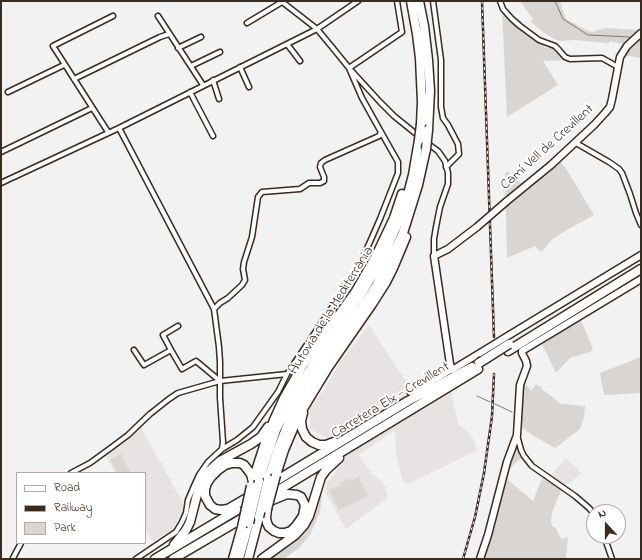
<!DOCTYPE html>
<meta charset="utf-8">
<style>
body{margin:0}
#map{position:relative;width:642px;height:560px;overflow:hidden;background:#f3f2f2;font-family:"Indie Flower",sans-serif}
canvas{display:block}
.frame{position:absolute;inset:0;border:2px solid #3b2a1e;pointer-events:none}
.legend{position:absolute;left:16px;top:472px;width:130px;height:72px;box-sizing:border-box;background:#fff;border:1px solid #b1aaa5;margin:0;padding:5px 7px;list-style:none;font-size:12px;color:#3b2a1e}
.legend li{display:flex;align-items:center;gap:8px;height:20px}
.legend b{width:20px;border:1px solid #b1aaa5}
.north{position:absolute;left:586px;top:504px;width:40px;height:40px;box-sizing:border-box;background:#fff;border:1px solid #b1aaa5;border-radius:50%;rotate:339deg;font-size:11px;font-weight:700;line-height:16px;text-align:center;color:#3b2a1e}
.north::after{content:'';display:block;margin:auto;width:14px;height:18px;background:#3b2a1e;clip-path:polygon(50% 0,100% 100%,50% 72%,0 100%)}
</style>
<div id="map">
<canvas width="642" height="560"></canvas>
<div class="frame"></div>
<ul class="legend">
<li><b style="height:5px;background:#fff"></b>Road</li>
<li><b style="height:5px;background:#3b2a1e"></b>Railway</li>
<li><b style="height:11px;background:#d8d5d2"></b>Park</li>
</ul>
<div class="north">N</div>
</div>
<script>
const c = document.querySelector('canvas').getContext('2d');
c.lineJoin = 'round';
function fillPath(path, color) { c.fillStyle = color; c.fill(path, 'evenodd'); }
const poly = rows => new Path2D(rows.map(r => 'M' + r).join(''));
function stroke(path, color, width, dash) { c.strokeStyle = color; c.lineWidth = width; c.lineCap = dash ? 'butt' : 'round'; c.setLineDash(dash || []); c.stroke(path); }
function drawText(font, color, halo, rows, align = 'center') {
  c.font = font + ' "Indie Flower",sans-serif'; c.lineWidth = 4; c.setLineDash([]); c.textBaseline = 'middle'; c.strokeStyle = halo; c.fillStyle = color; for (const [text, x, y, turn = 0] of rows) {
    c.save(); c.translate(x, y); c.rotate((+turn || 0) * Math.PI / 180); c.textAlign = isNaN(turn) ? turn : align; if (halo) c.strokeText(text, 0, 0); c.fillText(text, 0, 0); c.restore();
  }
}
fillPath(poly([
 [369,325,414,394,441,380,452,394,458,424,472,436,477,450,410,483,406,484,402,479,396,455,395,430,360,454,359,456,371,473,383,482,388,497,346,529,325,492,327,483,337,470,329,439,310,429,310,408,325,388,342,359],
 [140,426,183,503,181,515,172,530,152,542,145,529,145,473,115,473,106,456,122,444],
 [566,458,582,473,566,486,563,485,551,475]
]), '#e6e3e2');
fillPath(poly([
 [520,1,560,1,563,11,566,19,586,30,592,32,605,28,641,30,623,44,610,41,609,43,574,40,560,41,554,39,543,32,531,22,533,19],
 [502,10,523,31,546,48,554,48,559,50,565,60,543,61,558,85,507,117],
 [639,40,641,40,641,58,623,55],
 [559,160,565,167,594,215,565,231,553,239,541,252,535,246,507,258,505,174,507,171,517,181,525,184],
 [580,318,593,349,590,352,570,358,556,373,542,344],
 [641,357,641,393,604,395,600,373],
 [525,383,531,391,536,384,541,387,542,389,561,404,585,406,584,417,580,429,555,448,534,436,524,429,520,428,522,414,523,384],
 [517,443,521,458,508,470,509,466],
 [120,454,131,473,118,473,110,460],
 [359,477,368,496,339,510,329,490,341,485,340,483,350,478,351,481],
 [542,478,560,488,561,491,552,512,551,521,552,526,556,528,561,539,568,537,566,559,483,559,494,530,507,479,533,501],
 [320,493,322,494,320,512,310,535,298,549,285,558,283,559,267,559,313,517]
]), '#d8d5d2');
stroke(poly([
 [555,1,563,19,588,35,630,37],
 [477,396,490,402],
 [495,404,512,412]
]), '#827770', 1);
const street = poly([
 [281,1,317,29,332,47,349,68,380,102,394,116,420,137],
 [433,1,441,60,441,107,443,118,448,125,458,144,459,154,446,167],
 [500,1,503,9,512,19,520,26,539,40,555,46,559,50,565,57,570,59,602,58,618,67],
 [158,16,203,85],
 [247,23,282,2],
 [287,44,300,61],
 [178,48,201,37],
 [191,66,220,52],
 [240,67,249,87],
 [349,68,362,98,381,132,379,136,325,160,321,163,320,167,324,177,324,181,320,183,309,183,300,189,262,192,258,197,252,237,244,262,243,269,245,280,242,285,228,298,220,303,214,309,219,347,220,362,220,381,287,374,335,303,362,260,380,219,398,173,398,162,381,132],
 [349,68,402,32,397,1],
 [74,79,160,37,169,34],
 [213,80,219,99],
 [8,92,64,65],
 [190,92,213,136],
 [119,128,214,309],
 [108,132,53,46,113,16],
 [427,143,438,151,445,161,448,173,448,184,440,207,436,227,434,239,434,256],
 [576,143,609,162,619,169,622,173,630,194,636,213,641,225],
 [1,152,92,108],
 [1,183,119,128,317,29,358,1],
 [178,326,163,335,171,350,182,369,196,361,220,381],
 [134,350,144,365,171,350],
 [410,393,417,391,452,370],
 [517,435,521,450,524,456,532,466,575,496,589,508,594,514],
 [222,449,237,440,253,427,278,392,287,374],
 [71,473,90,463,112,447,128,435,150,414,169,399,178,393,220,381],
 [604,536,612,559],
 [14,559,13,558,21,543],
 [136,559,176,532,182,522,186,513,188,500,194,486,199,475,208,462,222,449,223,442,220,398,220,381]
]);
const secondary = poly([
 [507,201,551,165,594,125,605,113,610,107,612,99,620,57,627,46,641,33],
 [477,227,448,249,434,256,450,364,452,370,480,353],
 [511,334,641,255],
 [480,559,488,535,507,462,517,435,520,385,527,366,526,361,522,353,522,351,641,279]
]);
const highway = poly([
 [411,1,417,34,420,58,422,102,421,124],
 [419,1,424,26,428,60,430,91,428,130],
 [508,351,641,269],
 [303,413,301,421,302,429,306,437,312,442,319,445,326,445,334,442],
 [276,475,284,450,298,417,329,366,372,304,386,282,393,268,406,237],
 [268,479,278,449,291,416,308,385,327,356,363,306,376,286,385,269,403,233,418,185,426,149],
 [253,480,265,443,274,420,284,398,303,365,356,291,376,256,394,218,402,194],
 [259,481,263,468,276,430,289,403,314,363,358,299,378,267,388,245,396,228,408,194,413,175,419,140],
 [271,484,408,401,472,367],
 [252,495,228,509,221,510,215,509,210,505,205,496,205,489,207,483,211,477,218,470,225,465,232,463,240,463,244,465,251,474,253,482],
 [267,497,478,369],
 [267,509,266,518,267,523,269,527,274,531,279,533,285,533,291,531,296,526,303,516,305,505,301,497,297,495,287,494,270,501],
 [174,545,186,530,190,522,200,483,208,472,220,461,251,444,261,437,268,427],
 [155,559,237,510],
 [173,559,248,515],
 [233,559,242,527],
 [239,559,249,523],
 [248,559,259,517],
 [262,559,295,535,304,525,309,516,321,477,326,470,339,458]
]);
stroke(street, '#3b2a1e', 7);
stroke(secondary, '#3b2a1e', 9);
stroke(highway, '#3b2a1e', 11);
stroke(street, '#fff', 4);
stroke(secondary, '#fff', 6);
stroke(highway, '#fff', 8);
const rail = poly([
 [482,1,494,337],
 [463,559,475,517,484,473,492,416,494,374]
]);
stroke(rail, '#3b2a1e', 2.5);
stroke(rail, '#fff', 1, [3]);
const secondaryBridge = poly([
 [477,227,507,201],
 [480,353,511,334]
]);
const highwayBridge = poly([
 [419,140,421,124],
 [426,149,428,130],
 [479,363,509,344],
 [267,509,276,475],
 [259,517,268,479],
 [249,523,259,481],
 [242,527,251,486]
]);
stroke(secondaryBridge, '#3b2a1e', 9, []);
stroke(highwayBridge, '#3b2a1e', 11, []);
stroke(secondaryBridge, '#fff', 6);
stroke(highwayBridge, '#fff', 8);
drawText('14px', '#3b2a1e', '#fff', [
 ["Camí Vell de Crevillent",548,148,-42],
 ["Autovia de la Mediterrània",332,311,-58],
 ["Carretera Elx - Crevillent",391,401,-31]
]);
</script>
